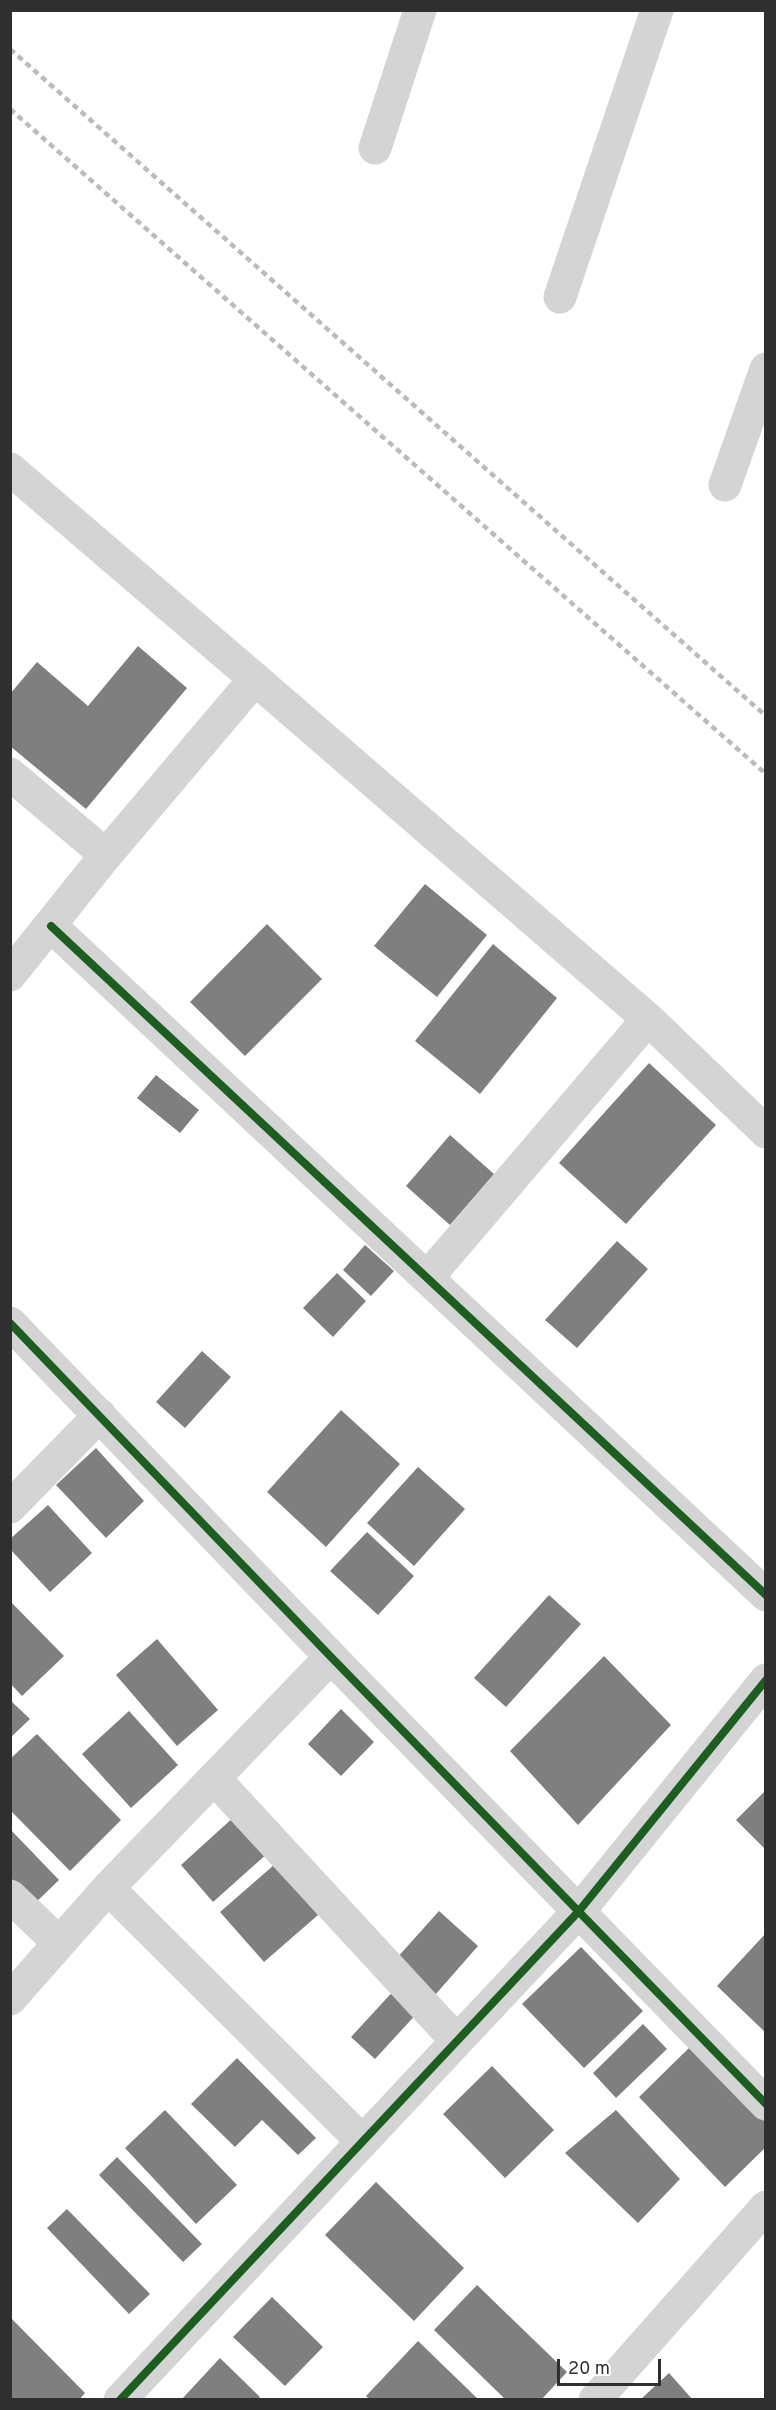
<!DOCTYPE html>
<style>
body{margin:0}
#map{position:relative;width:776px;height:2410px;overflow:hidden;background:#fff;font-family:Overpass,sans-serif}
canvas{display:block}
.frame{position:absolute;inset:0;border:12px solid #2f2f2f;pointer-events:none}
.scale{position:absolute;left:557px;top:2359px;width:104px;height:27px;box-sizing:border-box;border:3px solid #2f2f2f;border-top:0;padding-left:8px;font-size:18px;line-height:21px;white-space:nowrap;color:#2f2f2f;-webkit-text-stroke:4px #fff;paint-order:stroke}
</style>
<div id="map">
<canvas width="776" height="2410"></canvas>
<div class="frame"></div>
<div class="scale">20 m</div>
</div>
<script>
const c = document.querySelector('canvas').getContext('2d');
c.lineJoin = 'round';
function fillPath(path, color) { c.fillStyle = color; c.fill(path, 'evenodd'); }
const poly = rows => new Path2D(rows.map(r => 'M' + r).join(''));
function stroke(path, color, width, dash) { c.strokeStyle = color; c.lineWidth = width; c.lineCap = dash ? 'butt' : 'round'; c.setLineDash(dash || []); c.stroke(path); }
fillPath(poly([
 [138,646,187,688,86,809,10,746,10,694,37,662,88,706],
 [425,884,487,935,437,997,374,946],
 [267,924,322,979,245,1056,190,1002],
 [493,944,557,998,480,1094,415,1041],
 [649,1063,716,1125,626,1224,559,1163],
 [156,1075,199,1110,180,1133,137,1098],
 [450,1135,494,1174,450,1225,406,1186],
 [617,1241,648,1269,577,1348,545,1320],
 [365,1245,394,1271,371,1296,343,1270],
 [337,1273,366,1301,333,1337,303,1308],
 [202,1351,231,1377,185,1428,156,1402],
 [341,1410,400,1464,326,1547,267,1492],
 [96,1448,144,1501,106,1538,56,1485],
 [418,1467,465,1509,414,1566,367,1523],
 [48,1505,92,1553,50,1592,10,1549,10,1539],
 [367,1532,414,1576,378,1615,330,1571],
 [549,1595,581,1624,506,1707,474,1678],
 [10,1601,64,1656,22,1696,10,1683],
 [157,1639,218,1710,177,1746,116,1675],
 [604,1656,671,1725,578,1825,510,1751],
 [10,1700,30,1719,10,1738],
 [341,1709,374,1742,341,1776,308,1744],
 [129,1711,178,1765,131,1808,82,1754],
 [37,1734,121,1820,70,1871,10,1810,10,1759],
 [766,1790,766,1850,736,1820],
 [236,1815,269,1852,213,1902,181,1865],
 [10,1829,59,1880,30,1908,10,1888],
 [274,1865,318,1915,264,1962,220,1912],
 [439,1911,478,1946,435,1995,396,1959],
 [766,1933,766,2033,717,1986],
 [581,1947,643,2011,584,2068,522,2004],
 [397,1987,421,2009,375,2059,351,2037],
 [643,2024,667,2049,616,2098,593,2073],
 [691,2046,766,2123,766,2147,725,2187,639,2097],
 [237,2058,316,2138,298,2155,262,2120,235,2147,191,2104],
 [492,2066,554,2130,505,2178,443,2114],
 [165,2110,237,2185,196,2224,125,2148],
 [616,2110,680,2179,638,2223,565,2153],
 [117,2157,202,2244,183,2262,99,2175],
 [376,2182,464,2268,414,2321,325,2235],
 [67,2209,150,2294,129,2314,47,2228],
 [477,2285,567,2372,541,2400,506,2400,434,2330],
 [272,2297,323,2347,285,2386,233,2337],
 [10,2317,85,2393,79,2400,10,2400],
 [418,2341,479,2400,370,2400,366,2396],
 [220,2358,260,2397,257,2400,181,2400],
 [669,2373,693,2400,640,2400]
]), '#7f7f7f');
stroke(poly([
 [375,148,420,10],
 [560,297,657,10],
 [10,469,255,679,106,855,10,975],
 [725,485,766,369],
 [255,679,648,1019,766,1132],
 [10,774,106,855],
 [51,926,766,1595],
 [427,1278,648,1019],
 [10,1323,331,1657,766,2104],
 [10,1507,100,1415],
 [214,1778,456,2040],
 [108,1888,361,2140],
 [10,1896,59,1943],
 [10,1999,108,1888,331,1657],
 [120,2400,579,1911,766,1680],
 [595,2400,766,2207]
]), '#d4d4d4', 33);
stroke(poly([
 [10,49,766,716],
 [10,109,766,774]
]), '#bbb', 4.5, [6, 4.5]);
stroke(poly([
 [51,926,766,1595],
 [10,1323,331,1657,766,2104],
 [120,2400,579,1911,766,1680]
]), '#1b5e20', 8);
</script>
